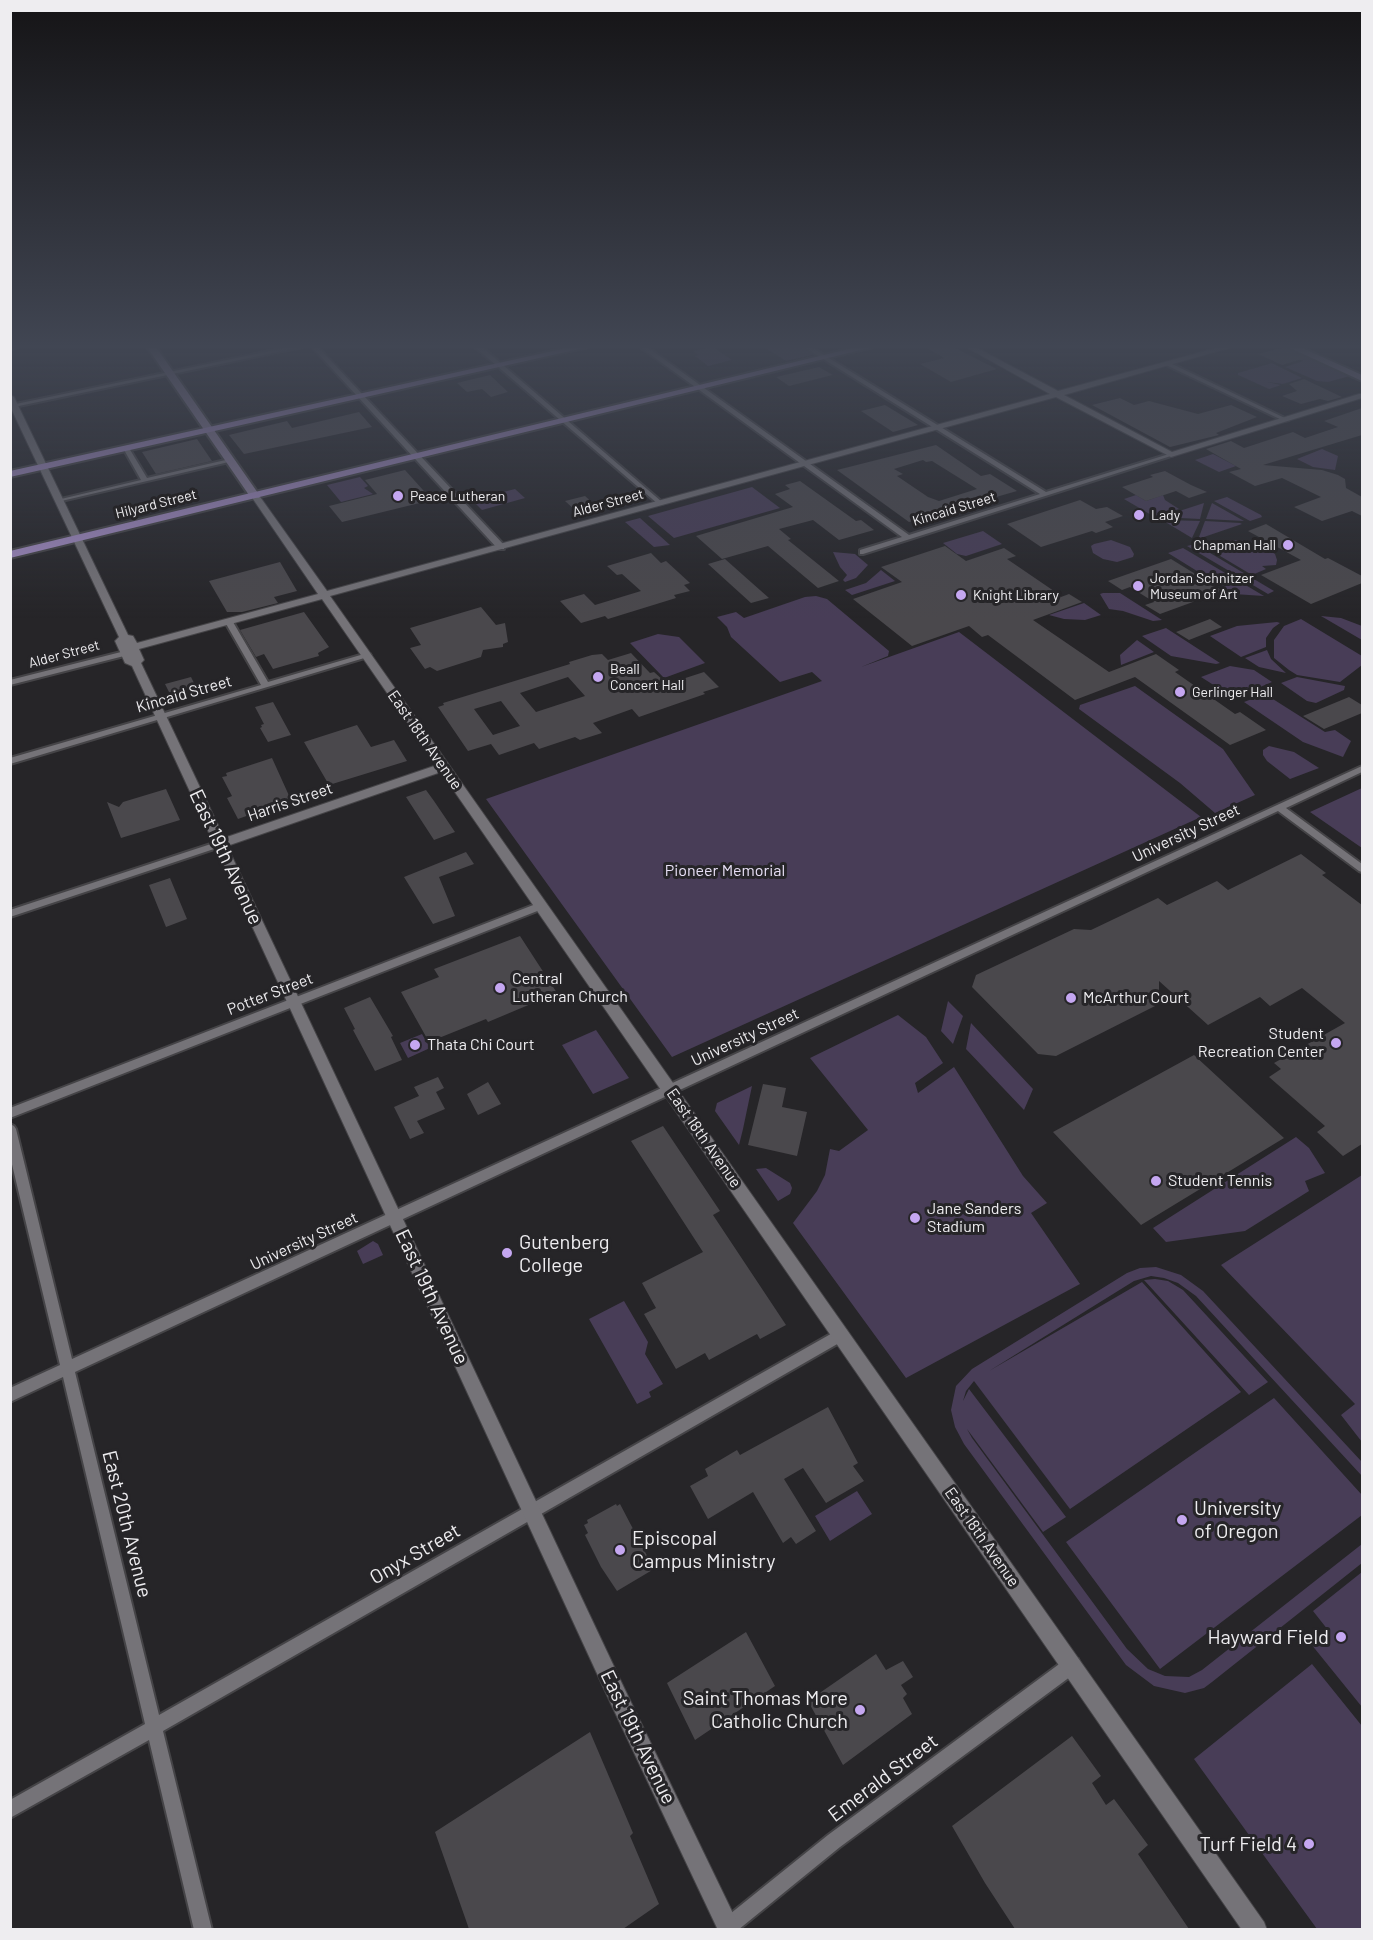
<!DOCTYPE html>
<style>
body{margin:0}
#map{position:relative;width:1373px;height:1940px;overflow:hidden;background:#262528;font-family:Barlow,sans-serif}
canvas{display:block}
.frame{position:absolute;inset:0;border:12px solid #eeedf0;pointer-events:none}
</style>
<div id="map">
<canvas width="1373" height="1940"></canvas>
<div class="frame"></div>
</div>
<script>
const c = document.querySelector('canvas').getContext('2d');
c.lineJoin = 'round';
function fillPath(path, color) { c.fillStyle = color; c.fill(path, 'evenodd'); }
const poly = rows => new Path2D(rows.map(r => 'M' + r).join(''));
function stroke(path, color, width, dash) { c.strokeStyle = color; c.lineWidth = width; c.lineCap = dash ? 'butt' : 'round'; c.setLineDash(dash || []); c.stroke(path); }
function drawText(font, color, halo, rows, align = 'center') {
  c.font = font + ' Barlow,sans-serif'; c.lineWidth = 6; c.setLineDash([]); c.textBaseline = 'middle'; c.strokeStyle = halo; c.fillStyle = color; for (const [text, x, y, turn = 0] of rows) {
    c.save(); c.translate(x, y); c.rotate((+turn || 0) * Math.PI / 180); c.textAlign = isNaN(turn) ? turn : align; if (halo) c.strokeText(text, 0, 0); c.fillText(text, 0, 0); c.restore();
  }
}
fillPath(poly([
 [713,347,732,360,708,366,695,356,698,355,693,351],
 [764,347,801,347,813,355,786,361],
 [1300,354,1350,376,1328,382,1317,381,1285,367,1303,361,1293,356],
 [1272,363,1302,378,1283,384,1267,382,1281,385,1269,389,1238,375,1238,373],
 [1322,449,1338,456,1335,470,1313,467,1297,459],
 [1213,454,1236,466,1219,472,1195,460],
 [360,477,368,486,364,488,373,494,341,502,327,485],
 [752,487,780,508,674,538,648,516],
 [515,489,525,498,482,510,472,500],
 [1136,495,1146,501,1163,495,1165,500,1179,509,1153,516,1124,499],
 [1227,497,1261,515,1262,517,1250,521,1214,501],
 [1204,503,1200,519,1161,517],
 [1212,503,1244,521,1206,519],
 [640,518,670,545,654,547,625,522],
 [1162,520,1164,520,1200,521,1192,538],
 [1205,521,1240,523,1242,524,1201,538,1199,537],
 [983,531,1002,544,966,556,957,554,943,543],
 [1111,540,1130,547,1134,554,1133,557,1117,562,1103,559,1093,553,1091,546,1094,544],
 [1229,540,1247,540,1261,545,1275,554,1277,560,1276,565,1262,566,1266,569,1252,575,1200,544,1223,544,1224,541],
 [1195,544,1274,591,1268,594,1187,546],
 [1183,548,1264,596,1234,594,1168,553],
 [833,552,855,554,868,565,856,578,845,582,843,580,847,575,840,567],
 [881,570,895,581,852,595,845,590,866,583],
 [1103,593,1120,593,1162,620,1153,621,1123,611,1109,609,1100,594],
 [816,596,827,599,889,651,888,656,861,667,959,632,1201,817,672,1057,486,799,822,681,812,672,780,682,731,637,727,627,717,617,736,612,744,618,805,597],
 [1084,603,1101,615,1085,620,1064,619,1049,615],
 [1321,616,1341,618,1362,626,1362,640],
 [1301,619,1362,656,1362,665,1340,682,1297,675,1289,670,1274,658,1274,640,1284,626],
 [1277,622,1280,623,1273,628,1266,638,1266,647,1241,657,1210,636,1237,626],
 [1166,628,1220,663,1216,664,1171,656,1142,636],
 [658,634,679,637,705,663,664,678,630,643],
 [1137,640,1154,652,1121,665,1120,655],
 [1267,650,1271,659,1286,673,1259,667,1245,658],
 [1230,666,1254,670,1272,682,1234,698,1201,677],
 [1297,677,1345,686,1344,690,1316,703,1307,701,1281,683],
 [1135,686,1223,749,1255,795,1215,813,1180,783,1079,709,1080,705],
 [1265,694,1325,732,1335,730,1351,741,1343,757,1303,742,1244,702],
 [1269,746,1294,752,1319,768,1290,779,1267,761,1263,755,1263,750],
 [1362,788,1362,848,1310,812],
 [948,1001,963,1016,953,1044,941,1031],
 [898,1015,926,1037,943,1063,915,1083,918,1093,954,1067,1023,1176,1047,1203,1031,1213,1080,1284,906,1378,793,1223,817,1191,825,1175,830,1149,839,1151,868,1130,810,1058],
 [971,1023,1033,1089,1024,1110,966,1049],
 [596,1030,629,1078,593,1094,562,1045],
 [422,1034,430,1048,408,1058,400,1043],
 [752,1086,743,1129,739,1145,715,1111,717,1103],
 [1296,1137,1309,1148,1325,1173,1305,1181,1309,1191,1245,1231,1166,1242,1153,1228],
 [766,1168,790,1183,792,1188,790,1194,778,1201,756,1169],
 [1362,1175,1362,1442,1341,1415,1355,1404,1221,1265],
 [373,1241,378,1244,383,1255,363,1264,357,1251],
 [1156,1267,1181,1275,1203,1291,1362,1462,1362,1476,1196,1296,1178,1283,1164,1278,1151,1276,1134,1281,989,1371,1142,1282,1241,1392,1070,1509,974,1381,966,1391,963,1401,969,1389,1066,1517,1043,1532,967,1429,972,1438,1127,1649,1148,1669,1165,1676,1189,1677,1202,1670,1362,1544,1362,1563,1212,1682,1204,1688,1185,1693,1154,1686,1126,1665,964,1444,955,1427,951,1410,956,1386,972,1369,1127,1273,1140,1268],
 [1155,1279,1168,1281,1183,1290,1268,1382,1249,1395,1144,1280],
 [624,1301,648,1342,645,1354,663,1384,649,1392,651,1397,637,1404,589,1319],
 [1274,1398,1362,1495,1362,1515,1160,1669,1066,1542],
 [857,1491,872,1514,830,1541,815,1516],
 [1362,1572,1362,1707,1311,1644,1328,1630,1313,1611],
 [1312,1664,1362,1726,1362,1929,1317,1929,1194,1759]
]), '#483d57');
fillPath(poly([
 [925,347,953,347,997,369,951,382,920,364,944,358],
 [1286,347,1306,358,1282,365,1258,354],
 [819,367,833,375,789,386,776,377],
 [490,375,508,392,491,397,482,389,467,392,457,383],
 [1304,379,1342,397,1328,401,1320,399,1301,404,1282,396,1297,391,1289,384],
 [1120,398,1134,405,1149,401,1198,414,1231,405,1257,417,1216,433,1219,435,1170,447,1092,405],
 [885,405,918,425,893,432,861,411],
 [1362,408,1362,435,1263,465,1322,470,1338,475,1345,479,1346,488,1362,497,1362,516,1352,511,1322,521,1294,507,1321,497,1282,478,1255,486,1229,472,1241,469,1206,449,1231,441,1244,448,1293,432,1305,438,1338,427,1324,421],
 [359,412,372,427,244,454,229,435,287,421,292,428],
 [197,439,212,461,156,474,142,452],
 [936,445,981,476,990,474,1017,491,909,522,837,470],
 [923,460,926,462,932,461,977,489,939,501,928,497,897,476,903,474,894,469],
 [405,470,432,500,342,522,329,506,377,494,365,480],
 [1165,471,1191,485,1207,492,1189,498,1176,491,1146,501,1122,487,1153,477,1150,475],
 [800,481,856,521,861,520,874,530,839,540,813,520,779,529,791,539,788,540,839,581,818,588,768,546,722,559,696,536,793,507,775,494,790,489,785,485],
 [585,496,603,512,576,511,565,501],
 [1080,500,1096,509,1107,507,1123,516,1105,522,1113,527,1096,533,1092,531,1041,547,1007,524],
 [1266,524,1325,559,1328,558,1362,576,1362,583,1311,604,1261,575,1301,560,1248,531],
 [945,546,966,561,1004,548,1016,556,1007,559,1051,589,1061,597,1069,594,1082,602,1033,620,1109,672,1156,654,1179,670,1175,672,1235,714,1240,712,1266,730,1230,745,1135,677,1075,700,988,635,982,637,969,626,912,646,853,599,902,582,881,567],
 [651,553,661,563,666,561,690,583,684,585,690,591,674,595,676,598,608,619,605,616,581,623,560,601,584,594,595,605,641,591,622,574,617,575,607,566],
 [725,559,752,583,769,598,751,603,708,564],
 [1171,559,1223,591,1160,614,1145,605,1154,602,1130,587,1122,590,1108,581],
 [280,562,297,591,274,597,278,603,242,612,227,612,209,581],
 [481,607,496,625,505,623,508,642,503,644,503,647,483,650,481,657,437,671,430,667,425,669,410,648,421,645,410,628],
 [304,612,329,647,318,653,319,656,294,663,273,669,264,654,256,657,240,630],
 [1210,619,1222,627,1189,640,1176,632],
 [631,653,650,673,654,672,664,681,670,679,673,682,704,672,719,687,703,692,705,694,639,717,632,709,593,723,602,733,580,740,575,737,539,749,534,743,499,755,491,744,468,751,438,707,444,705,443,703,570,664,569,662,592,655,602,654,608,660],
 [568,677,585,696,536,712,520,693],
 [501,701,520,726,493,735,474,709],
 [191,677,199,693,173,700,165,684],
 [1349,697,1362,705,1362,713,1324,729,1303,716],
 [273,702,291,735,268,742,260,728,262,727,261,725,264,724,255,707],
 [357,725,371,747,394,740,407,761,329,785,304,742],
 [272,758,291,800,238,819,227,798,232,796,222,777,227,776,226,773],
 [166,789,180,820,121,838,107,802,119,807,123,802],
 [426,790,434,801,455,832,434,840,406,797],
 [466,852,474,864,439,877,455,916,433,924,404,877],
 [1301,854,1326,873,1322,875,1362,905,1362,1144,1343,1156,1317,1132,1325,1126,1269,1077,1281,1069,1274,1063,1345,1023,1302,988,1270,1006,1260,997,1208,1025,1159,981,1159,1004,1056,1056,1038,1054,972,987,976,975,1074,929,1091,930,1158,898,1167,905,1217,881,1228,890],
 [170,878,187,919,166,927,149,885],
 [520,936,557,993,488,1022,486,1019,429,1042,401,992,439,977,434,969],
 [370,997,393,1036,391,1037,402,1060,375,1071,353,1030,355,1029,344,1008],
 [1194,1055,1284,1138,1141,1225,1053,1132],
 [438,1077,444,1088,436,1092,445,1109,417,1121,424,1133,410,1139,394,1107,419,1096,414,1087],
 [488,1082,501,1104,478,1115,467,1094],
 [763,1084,786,1088,782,1107,807,1112,797,1156,748,1145],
 [663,1126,720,1211,713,1215,786,1325,760,1339,757,1334,709,1360,705,1353,676,1369,644,1314,656,1308,642,1283,703,1252,631,1141],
 [828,1407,858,1463,853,1466,864,1481,826,1503,803,1468,784,1479,816,1531,796,1544,791,1537,783,1543,753,1492,708,1519,690,1486,708,1476,705,1469,737,1450,740,1455],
 [616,1504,617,1506,620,1504,654,1569,617,1591,601,1567,585,1535,588,1533,584,1525,588,1523,587,1520],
 [746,1632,775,1686,695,1740,667,1683],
 [876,1654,886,1670,903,1661,913,1677,901,1685,907,1694,903,1698,912,1714,843,1765,808,1701],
 [590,1732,633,1833,630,1836,659,1904,623,1929,469,1929,435,1832],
 [1072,1736,1101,1776,1092,1783,1106,1805,1114,1799,1148,1845,1138,1854,1189,1929,1015,1929,985,1883,952,1826]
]), '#4a484c');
const minor = poly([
 [10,347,18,347,10,350,10,347],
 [289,347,302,347,14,407,11,405,289,347],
 [312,347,318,347,504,545,504,549,498,549,312,347],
 [475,347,482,347,662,502,662,504,658,504,475,347],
 [640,347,647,347,909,535,1040,494,804,347,811,347,1046,492,1169,454,1174,455,863,554,860,554,860,550,902,537,640,347],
 [1166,363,1170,363,1289,420,1284,421,1166,365,1166,363],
 [126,446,129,448,147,478,230,459,233,461,57,502,57,500,141,480,123,448,126,446],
 [226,620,229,620,233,622,268,682,364,654,370,654,371,656,10,764,10,758,261,685,225,622,226,620],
 [125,651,129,653,128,655,10,685,10,680,125,651],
 [1362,766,1362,772,1286,808,1362,864,1362,872,1359,871,1278,811,75,1372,159,1715,836,1331,841,1329,846,1331,848,1335,846,1339,163,1731,212,1930,194,1930,149,1740,10,1818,10,1800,145,1724,63,1377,10,1402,10,1388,60,1365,10,1156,10,1124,14,1126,16,1129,72,1359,1362,766],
 [220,841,225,844,223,846,10,917,10,910,220,841],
 [541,902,545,904,546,906,545,908,10,1118,10,1108,541,902],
 [1072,1657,1078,1659,1080,1665,1078,1671,840,1847,738,1930,718,1930,720,1922,828,1835,1066,1659,1072,1657]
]);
const tertiary = poly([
 [966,347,975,347,1058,391,1220,347,1232,347,1064,395,1172,452,1359,394,1362,394,1362,398,1171,457,1056,397,330,596,1264,1922,1267,1930,1242,1930,441,772,227,846,626,1692,741,1930,718,1930,612,1706,132,666,125,663,115,641,119,637,10,406,10,395,14,397,128,635,133,636,137,643,318,594,251,496,252,494,258,494,327,591,1050,394,966,347],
 [322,599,437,765,224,838,141,663,144,660,139,649,322,599]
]);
const secondary = poly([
 [147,347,156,347,260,496,259,498,251,498,147,347],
 [1288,347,1300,347,1362,375,1362,381,1288,347]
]);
const primary = poly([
 [571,347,588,347,10,477,10,471,571,347],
 [857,347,873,347,10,558,10,551,857,347]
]);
stroke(minor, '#454447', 4);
stroke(tertiary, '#454447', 2);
stroke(secondary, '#454447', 4);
stroke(primary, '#454447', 4);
fillPath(minor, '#757378');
fillPath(tertiary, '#757378');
fillPath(secondary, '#8b7e9c');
fillPath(primary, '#a18ac1');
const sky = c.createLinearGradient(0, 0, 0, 619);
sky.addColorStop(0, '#151416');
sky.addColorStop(0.56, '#414653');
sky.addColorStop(1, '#41465300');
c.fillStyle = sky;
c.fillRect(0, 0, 1373, 619);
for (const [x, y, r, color] of [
 [398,496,6,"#c5a7f1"],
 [1139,515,6,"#c5a7f1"],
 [1288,545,6,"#c5a7f1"],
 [1138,586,6,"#c5a7f1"],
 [961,595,6,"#c5a7f1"],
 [598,677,6,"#c5a7f1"],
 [1180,692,6,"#c5a7f1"],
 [500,988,6,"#c5a7f1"],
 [1071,998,6,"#c5a7f1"],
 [1336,1043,6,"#c5a7f1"],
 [415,1045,6,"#c5a7f1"],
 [1156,1181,6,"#c5a7f1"],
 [915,1218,6,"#c5a7f1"],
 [507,1253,6,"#c5a7f1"],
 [1182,1520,6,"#c5a7f1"],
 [620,1550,6,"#c5a7f1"],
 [1341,1637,6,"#c5a7f1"],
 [860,1710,6,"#c5a7f1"],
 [1309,1844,6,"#c5a7f1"]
]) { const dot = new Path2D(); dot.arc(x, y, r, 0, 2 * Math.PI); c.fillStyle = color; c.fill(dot); stroke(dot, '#262528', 2); }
drawText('14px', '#eeedf0', '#262528', [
 ["Peace Lutheran",410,496],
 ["Lady",1151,515],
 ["Chapman Hall",1276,545,"right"],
 ["Jordan Schnitzer",1150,578],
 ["Museum of Art",1150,594],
 ["Knight Library",973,595],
 ["Beall",610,669],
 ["Concert Hall",610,685],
 ["Gerlinger Hall",1192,692]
], 'left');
drawText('14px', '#eeedf0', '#262528', [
 ["Alder Street",608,503,-15],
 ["Hilyard Street",156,504,-14],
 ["Kincaid Street",954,509,-17],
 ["Alder Street",64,654,-15]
]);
drawText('16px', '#eeedf0', '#262528', [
 ["Kincaid Street",184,694,-16],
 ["East 18th Avenue",425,740,55],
 ["Harris Street",290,802,-19],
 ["University Street",1186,833,-25],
 ["Potter Street",270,994,-21],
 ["University Street",745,1037,-25],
 ["East 18th Avenue",704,1138,55],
 ["University Street",304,1241,-25],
 ["East 18th Avenue",982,1537,55]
]);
drawText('16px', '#e8e0f6', '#262528', [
 ["Pioneer Memorial",725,871]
]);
drawText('16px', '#eeedf0', '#262528', [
 ["Central",512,979],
 ["Lutheran Church",512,997],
 ["McArthur Court",1083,998],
 ["Student",1324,1034,"right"],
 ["Recreation Center",1324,1052,"right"],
 ["Thata Chi Court",427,1045],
 ["Student Tennis",1168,1181],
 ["Jane Sanders",927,1209],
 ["Stadium",927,1227]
], 'left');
drawText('20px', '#eeedf0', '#262528', [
 ["East 19th Avenue",226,857,65],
 ["East 19th Avenue",432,1297,65],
 ["East 20th Avenue",127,1524,76],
 ["Onyx Street",415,1554,-30],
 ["East 19th Avenue",638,1737,64],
 ["Emerald Street",883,1778,-37]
]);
drawText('20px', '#eeedf0', '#262528', [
 ["Gutenberg",519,1242],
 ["College",519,1265],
 ["University",1194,1508],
 ["of Oregon",1194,1531],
 ["Episcopal",632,1538],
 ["Campus Ministry",632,1561],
 ["Hayward Field",1329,1637,"right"],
 ["Saint Thomas More",848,1698,"right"],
 ["Catholic Church",848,1721,"right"],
 ["Turf Field 4",1297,1844,"right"]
], 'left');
</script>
